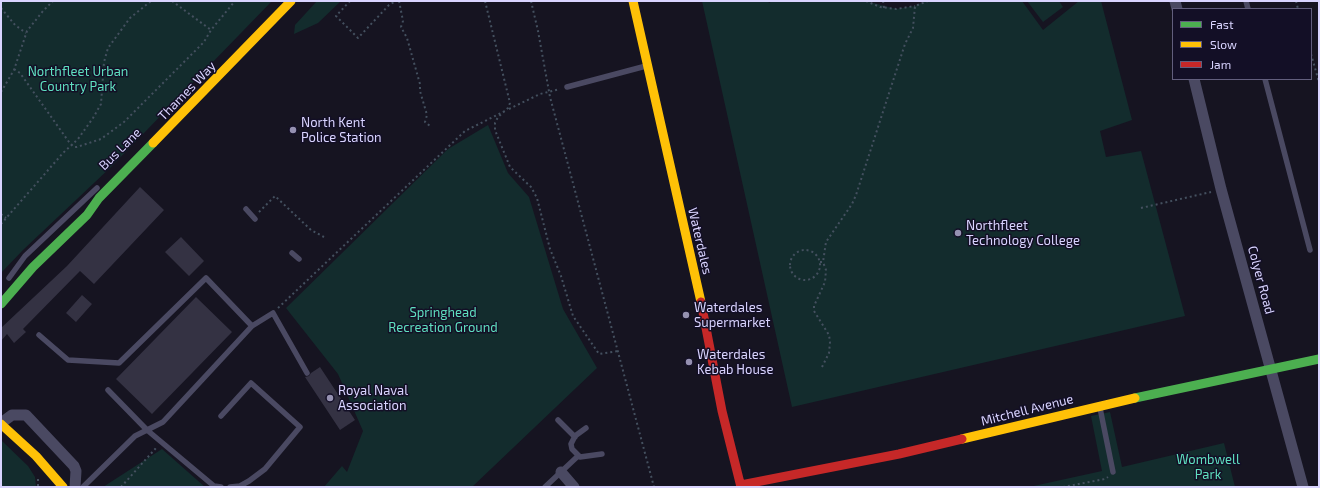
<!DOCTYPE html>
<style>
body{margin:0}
#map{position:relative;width:1320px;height:488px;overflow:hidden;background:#161421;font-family:"Exo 2",sans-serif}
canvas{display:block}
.frame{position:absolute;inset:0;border:2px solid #d9d4ff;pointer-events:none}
.legend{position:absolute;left:1172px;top:8px;width:140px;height:72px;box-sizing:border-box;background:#130f26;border:1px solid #625e7d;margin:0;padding:5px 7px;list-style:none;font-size:12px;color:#d9d4ff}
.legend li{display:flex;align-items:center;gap:8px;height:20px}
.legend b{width:20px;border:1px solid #625e7d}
</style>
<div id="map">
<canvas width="1320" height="488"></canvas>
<div class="frame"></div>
<ul class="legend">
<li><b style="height:5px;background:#4caf50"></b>Fast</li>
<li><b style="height:5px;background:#ffc107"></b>Slow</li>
<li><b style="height:5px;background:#c62828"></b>Jam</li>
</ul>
</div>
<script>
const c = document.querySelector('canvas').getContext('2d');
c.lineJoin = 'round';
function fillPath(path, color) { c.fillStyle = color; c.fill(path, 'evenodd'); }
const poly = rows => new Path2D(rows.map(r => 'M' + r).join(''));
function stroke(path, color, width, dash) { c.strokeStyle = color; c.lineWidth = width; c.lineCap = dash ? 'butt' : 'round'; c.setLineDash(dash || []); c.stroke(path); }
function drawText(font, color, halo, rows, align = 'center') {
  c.font = font + ' "Exo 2",sans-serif'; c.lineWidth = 3; c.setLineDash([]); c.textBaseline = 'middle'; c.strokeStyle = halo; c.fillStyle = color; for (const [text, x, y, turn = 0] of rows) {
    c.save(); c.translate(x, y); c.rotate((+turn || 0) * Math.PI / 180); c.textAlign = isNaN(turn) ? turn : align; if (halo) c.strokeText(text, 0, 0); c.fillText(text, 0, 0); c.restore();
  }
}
fillPath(poly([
 [1,1,272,1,112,166,23,250,1,273],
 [317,1,341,1,318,23,294,34,295,25],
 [702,1,768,1,769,3,772,1,866,1,896,9,915,6,925,1,1022,1,1043,30,1079,1,1101,1,1132,120,1100,131,1106,157,1141,151,1185,316,792,407],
 [1027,1,1059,1,1063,7,1043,22],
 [488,125,508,173,529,197,563,309,597,368,472,487,324,487,342,466,347,472,363,431,338,374,286,308,448,149],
 [1110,412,1122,467,1224,443,1235,487,1029,487,1102,471,1091,416],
 [1,440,28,466,35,477,36,487,2,487],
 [162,449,205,487,103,487]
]), '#132c2d');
fillPath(poly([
 [140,187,164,210,94,284,80,271,23,329,26,332,14,343,7,334,1,341,1,328,67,266],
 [181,237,204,261,189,276,165,252],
 [82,295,92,304,76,322,66,313],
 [196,297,232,332,152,414,116,379],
 [320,367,355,420,340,430,305,377,309,376,311,373]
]), '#343243');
stroke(poly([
 [172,1,211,30],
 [350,1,336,16,358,38,389,5,396,1],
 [399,1,403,21,401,27,407,38,420,84,420,91,427,115,425,122,430,126],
 [485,1,510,103,508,108,498,117,495,123,495,130,510,167,531,187,537,198,550,249,561,276,573,316,599,354,618,351],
 [531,1,538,31,550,97,654,487],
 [866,1,880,7,896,9,915,6],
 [883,1,884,8],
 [1296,1,1298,9],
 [1,8,15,25,26,33],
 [1311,54,1319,82],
 [14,69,20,73,69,142,74,147,77,147,101,139,124,122,204,42,211,30,235,1],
 [1,92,14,70,27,31,43,11,53,1],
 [509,109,540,94,560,89],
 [1141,208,1211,192],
 [259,212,275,196,311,230,324,237],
 [1,214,6,218],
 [1,224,63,153,78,139,93,118,101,104,104,62,108,48,130,18,151,1],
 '790 265a15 15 0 1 1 30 0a15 15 0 1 1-30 0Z',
 [820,262,823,262,826,242,852,204,856,195,905,44,913,28,915,6,928,1],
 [278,308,465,131,505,111],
 [822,367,829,353,830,342,829,335,814,311,814,306,825,282,826,270,823,262],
 [38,479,38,487],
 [121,487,156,448],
 [1063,487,1105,479,1108,477]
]), '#44505f', 2, [2, 3]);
stroke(poly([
 [1246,1,1248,9],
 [1265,79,1310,250],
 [567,87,646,66],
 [246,209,255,219],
 [292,253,299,259],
 [9,278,25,256,97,188],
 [39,335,68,360,119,363,206,278,252,326],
 [108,390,147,430,214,486,221,487],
 [1100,408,1113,472],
 [221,416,251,383,300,427,265,469,249,481,240,486,230,487],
 [558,420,575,437],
 [586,428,575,436,571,444,572,449,580,457,602,454],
 [83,487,135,436,163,422,252,326,273,313,307,373],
 [545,487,578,456]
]), '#4a4962', 5.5);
stroke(poly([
 [1175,1,1177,9],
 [1194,79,1221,189,1303,487],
 [1,423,12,415,26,415,74,466,76,471,75,487],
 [561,472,574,487]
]), '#4a4962', 11);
stroke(poly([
 [1,304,33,267,87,215,99,198,153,143],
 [1135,398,1319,359]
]), '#4caf50', 9);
stroke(poly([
 [633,1,701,302],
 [153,143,291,1],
 [1,424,36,456,63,487],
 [962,439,1135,398]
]), '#ffc107', 9);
stroke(poly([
 [701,302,722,411,741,487],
 [741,485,899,454,962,439]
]), '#c62828', 9);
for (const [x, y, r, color] of [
 [293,130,4,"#9591b1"],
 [958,233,4,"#9591b1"],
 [686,315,4,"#9591b1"],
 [689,362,4,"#9591b1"],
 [330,398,4,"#9591b1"]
]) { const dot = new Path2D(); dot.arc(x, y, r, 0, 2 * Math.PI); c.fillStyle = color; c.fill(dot); stroke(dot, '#130f26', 1.5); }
drawText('13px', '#5fe0c0', '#130f26', [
 ["Northfleet Urban",78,72],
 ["Country Park",78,87],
 ["Springhead",443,313],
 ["Recreation Ground",443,328],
 ["Wombwell",1208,460],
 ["Park",1208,475]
]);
drawText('13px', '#d9d4ff', '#130f26', [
 ["Thames Way",187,91,-46],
 ["Bus Lane",120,149,-45],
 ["Waterdales",700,241,77],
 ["Colyer Road",1261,280,75],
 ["Mitchell Avenue",1027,410,-14]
]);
drawText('13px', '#d9d4ff', '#130f26', [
 ["North Kent",301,123],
 ["Police Station",301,138],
 ["Northfleet",966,226],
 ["Technology College",966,241],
 ["Waterdales",694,308],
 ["Supermarket",694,323],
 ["Waterdales",697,355],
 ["Kebab House",697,370],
 ["Royal Naval",338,391],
 ["Association",338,406]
], 'left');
</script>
